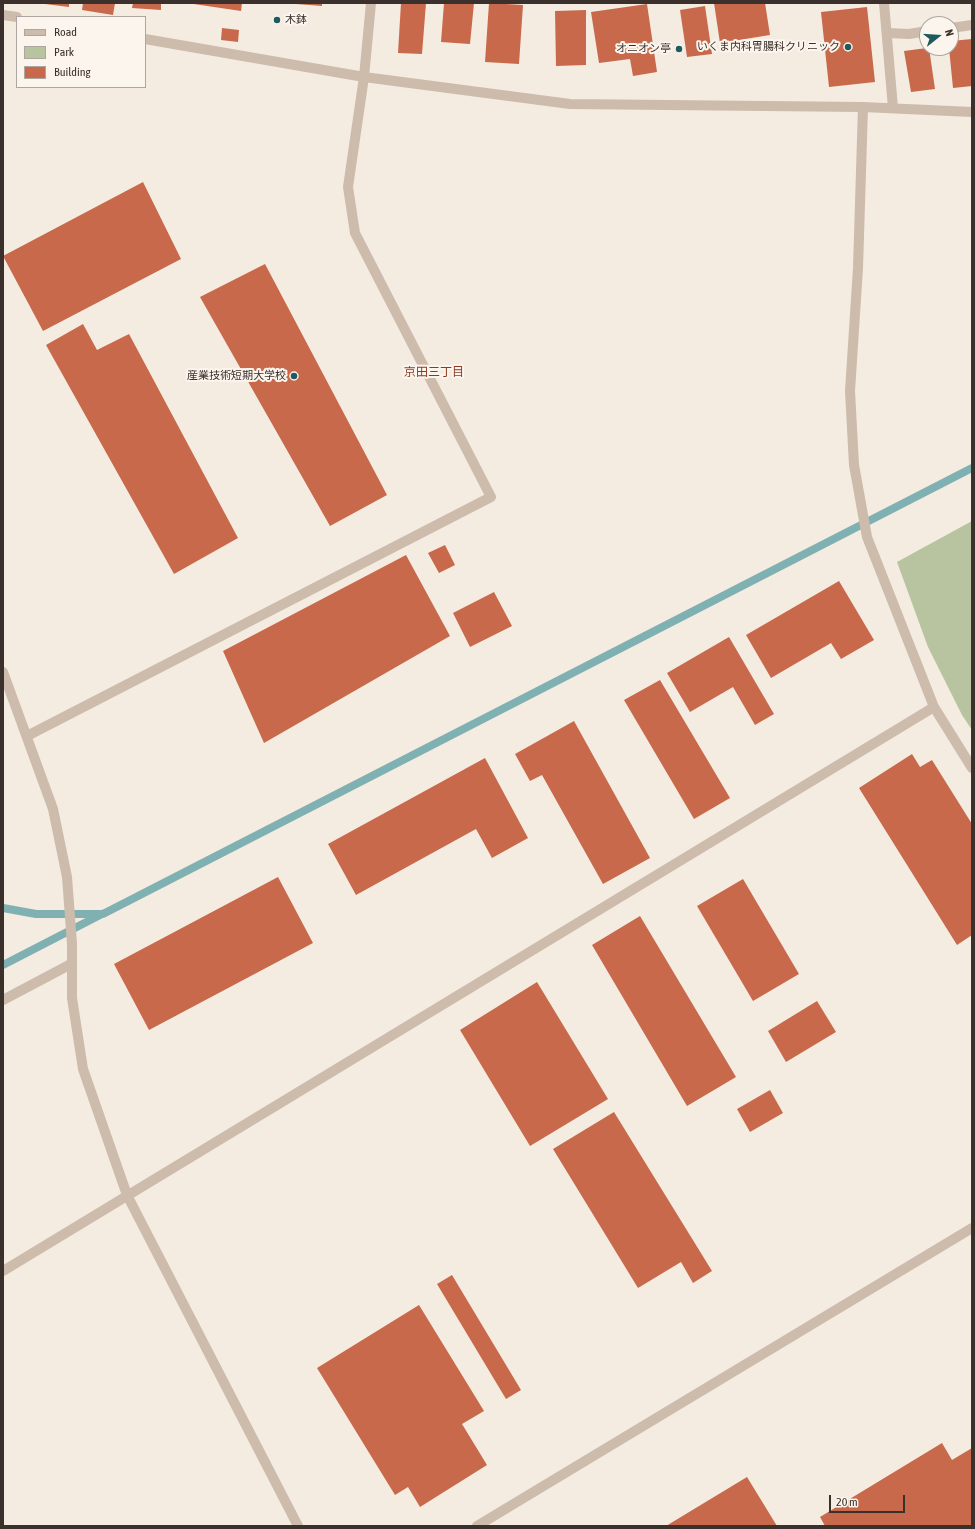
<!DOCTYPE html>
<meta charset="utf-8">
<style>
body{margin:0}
#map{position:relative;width:975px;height:1529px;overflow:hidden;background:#f4ebe1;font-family:"Asap Condensed",sans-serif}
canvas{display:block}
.frame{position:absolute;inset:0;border:4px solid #3b302b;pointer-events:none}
.legend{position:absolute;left:16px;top:16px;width:130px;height:72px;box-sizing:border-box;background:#fbf5ee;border:1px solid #aea6a0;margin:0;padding:5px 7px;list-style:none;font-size:12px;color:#3b302b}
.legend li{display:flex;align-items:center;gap:8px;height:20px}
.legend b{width:20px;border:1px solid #aea6a0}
.north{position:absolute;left:919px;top:16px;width:40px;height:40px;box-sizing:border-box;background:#fbf5ee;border:1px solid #aea6a0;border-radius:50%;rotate:73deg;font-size:11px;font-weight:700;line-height:16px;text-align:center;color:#3b302b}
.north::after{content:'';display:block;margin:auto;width:14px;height:18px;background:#1f5a5e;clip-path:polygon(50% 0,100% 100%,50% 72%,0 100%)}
.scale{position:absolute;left:829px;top:1495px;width:76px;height:18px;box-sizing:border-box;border:2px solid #3b302b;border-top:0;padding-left:5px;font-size:12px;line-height:14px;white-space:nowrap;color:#3b302b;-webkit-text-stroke:3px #fbf5ee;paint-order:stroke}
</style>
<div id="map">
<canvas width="975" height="1529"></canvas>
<div class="frame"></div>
<ul class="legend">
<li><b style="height:5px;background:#cdbbac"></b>Road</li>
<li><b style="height:11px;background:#b8c4a0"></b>Park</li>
<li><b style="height:11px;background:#c8694b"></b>Building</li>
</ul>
<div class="north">N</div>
<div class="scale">20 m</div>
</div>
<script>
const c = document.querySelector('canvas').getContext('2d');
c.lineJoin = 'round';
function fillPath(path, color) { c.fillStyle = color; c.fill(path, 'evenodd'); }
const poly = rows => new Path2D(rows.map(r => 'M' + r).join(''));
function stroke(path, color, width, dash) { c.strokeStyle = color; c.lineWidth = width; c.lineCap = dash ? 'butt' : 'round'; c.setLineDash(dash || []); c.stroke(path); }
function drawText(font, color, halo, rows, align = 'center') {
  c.font = font + ' "Asap Condensed","Noto Sans JP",sans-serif'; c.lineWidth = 4; c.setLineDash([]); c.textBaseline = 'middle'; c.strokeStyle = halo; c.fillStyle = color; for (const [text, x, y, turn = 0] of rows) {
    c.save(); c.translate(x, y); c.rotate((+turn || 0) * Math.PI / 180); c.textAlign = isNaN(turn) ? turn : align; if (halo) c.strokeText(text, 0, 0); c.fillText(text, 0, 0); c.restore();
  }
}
fillPath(poly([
 [972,521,972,730,962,715,928,647,897,562]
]), '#b8c4a0');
stroke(poly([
 [3,908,36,914,103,914,972,468],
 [3,965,102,914]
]), '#7fb0b2', 8);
fillPath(poly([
 [37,3,69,3,69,7],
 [83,3,115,3,113,15,82,10],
 [133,3,161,3,161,10,132,8],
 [187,3,242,3,241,11],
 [296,3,322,3,322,6,296,4],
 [401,3,426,3,422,54,398,53],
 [444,3,474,3,470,44,441,42],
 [489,3,523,5,519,64,485,62],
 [714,3,765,3,770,35,720,43],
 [647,4,657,72,633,76,630,59,599,63,591,12],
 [705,6,712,54,687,57,680,10],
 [867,7,875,82,829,87,821,12],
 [586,10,586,65,556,66,555,11],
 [222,28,239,30,238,42,221,40],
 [972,39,972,86,953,88,949,48,951,48,951,41],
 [927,48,929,48,935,89,911,92,904,51],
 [143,182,181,259,43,331,3,256],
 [265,264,387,495,330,526,200,297],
 [83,324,97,350,129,334,238,538,174,574,46,345],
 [445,545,455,565,439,573,428,553],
 [406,555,450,636,264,743,223,651],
 [839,581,874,640,841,659,831,643,771,678,746,635],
 [494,592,512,626,470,647,453,613],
 [729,637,774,714,755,725,733,687,690,712,667,673],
 [660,680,730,798,694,819,624,700],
 [574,721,650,858,603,884,542,775,530,781,515,754],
 [912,754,920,767,932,760,972,824,972,935,957,945,859,788],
 [485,758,528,838,492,858,476,829,356,895,328,844],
 [278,877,313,943,149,1030,114,964],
 [743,879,799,974,753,1001,697,906],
 [640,916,736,1077,687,1106,592,945],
 [537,982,608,1099,530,1146,460,1030],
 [817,1001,836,1032,786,1062,768,1031],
 [770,1090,783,1113,750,1132,737,1109],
 [614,1112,712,1271,693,1283,681,1262,638,1288,553,1149],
 [452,1275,521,1390,506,1399,437,1284],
 [419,1305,484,1411,462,1424,487,1465,420,1507,408,1487,395,1495,317,1368],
 [942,1443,952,1460,972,1448,972,1526,825,1526,820,1517],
 [747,1477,777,1526,666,1526]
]), '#c8694b');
stroke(poly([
 [884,3,893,108],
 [3,15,17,17],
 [951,28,972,25],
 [888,33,909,34,927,31],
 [145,39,364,77,570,104,863,107,972,112],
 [863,107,858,268,850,391,854,465,867,537,934,707,972,768],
 [3,672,53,809,67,877,72,944,72,998,83,1069,127,1195,298,1526],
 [27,736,491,497,355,233,348,187,364,77,371,3],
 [3,1000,71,964],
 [3,1271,934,707],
 [477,1526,972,1228]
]), '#cdbbac', 10);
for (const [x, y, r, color] of [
 [277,20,4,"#1f5a5e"],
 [848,47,4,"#1f5a5e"],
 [679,49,4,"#1f5a5e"],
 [294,376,4,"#1f5a5e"]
]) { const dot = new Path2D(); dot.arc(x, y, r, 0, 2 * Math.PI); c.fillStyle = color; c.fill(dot); stroke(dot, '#fbf5ee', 1.5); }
drawText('11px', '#3b302b', '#fbf5ee', [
 ["木鉢",285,20,"left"],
 ["いくま内科胃腸科クリニック",840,47],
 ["オニオン亭",671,49],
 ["産業技術短期大学校",286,376]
], 'right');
drawText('12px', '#8c3b22', '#fbf5ee', [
 ["京田三丁目",434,372]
]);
</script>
